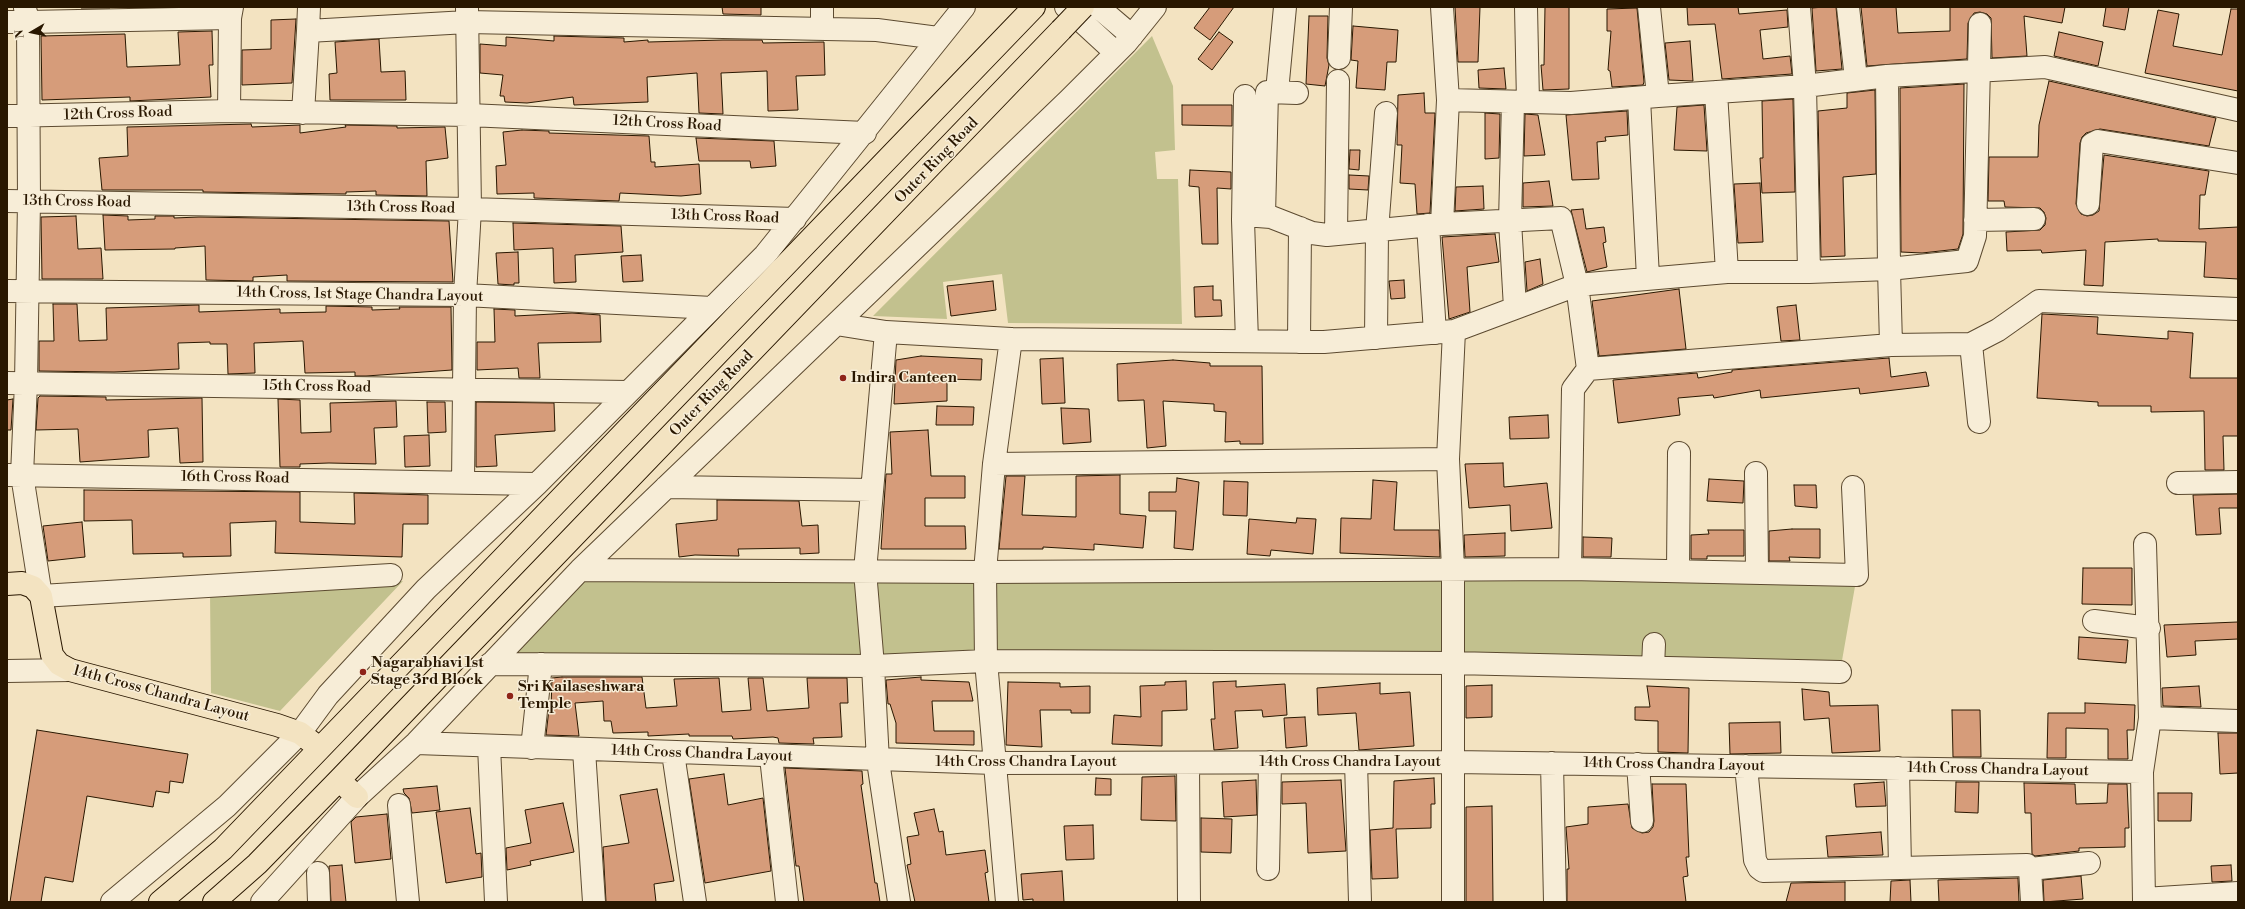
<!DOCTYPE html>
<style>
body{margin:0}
#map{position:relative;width:2245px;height:909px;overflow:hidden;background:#f3e3c1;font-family:"Libre Bodoni",serif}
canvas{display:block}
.frame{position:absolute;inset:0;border:8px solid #291700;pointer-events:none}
.north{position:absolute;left:12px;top:12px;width:40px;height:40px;-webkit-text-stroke:3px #f7edd7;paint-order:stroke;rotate:261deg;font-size:11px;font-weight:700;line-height:16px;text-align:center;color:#291700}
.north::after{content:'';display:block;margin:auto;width:14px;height:18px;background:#291700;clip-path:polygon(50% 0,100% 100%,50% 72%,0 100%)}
</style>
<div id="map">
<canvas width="2245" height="909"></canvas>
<div class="frame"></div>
<div class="north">N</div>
</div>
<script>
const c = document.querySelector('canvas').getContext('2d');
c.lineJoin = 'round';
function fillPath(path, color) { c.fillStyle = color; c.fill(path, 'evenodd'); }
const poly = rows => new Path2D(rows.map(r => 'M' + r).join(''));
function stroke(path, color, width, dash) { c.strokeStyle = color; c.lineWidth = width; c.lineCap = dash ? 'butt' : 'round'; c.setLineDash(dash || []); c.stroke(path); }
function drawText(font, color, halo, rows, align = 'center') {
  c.font = font + ' "Libre Bodoni",serif'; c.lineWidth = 3; c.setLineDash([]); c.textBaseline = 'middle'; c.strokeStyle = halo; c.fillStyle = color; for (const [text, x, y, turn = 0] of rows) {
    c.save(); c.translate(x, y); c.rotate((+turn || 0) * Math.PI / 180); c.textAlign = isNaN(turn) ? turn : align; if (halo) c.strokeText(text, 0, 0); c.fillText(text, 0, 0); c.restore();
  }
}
fillPath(poly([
 [1152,36,1173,86,1175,150,1155,152,1157,179,1178,179,1182,324,1008,323,1002,274,943,282,947,319,873,316],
 [580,570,1857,575,1840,672,490,664],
 [403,581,280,711,211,693,210,591]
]), '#c2c18e');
const building = poly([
 [81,7,110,7,110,8,81,8,81,7],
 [722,7,761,7,761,15,723,14,722,7],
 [1210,7,1234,7,1210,40,1194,28,1210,7],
 [1455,7,1480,7,1478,62,1458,62,1455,7],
 [1545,7,1569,7,1569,89,1543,90,1541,65,1544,65,1545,7],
 [1687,7,1738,7,1739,14,1787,10,1788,27,1760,30,1763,59,1790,56,1792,74,1722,79,1715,24,1688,25,1687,7],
 [1824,7,1836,7,1842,69,1816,71,1812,8,1824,7],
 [1861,7,1896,7,1898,33,1950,31,1950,7,2065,7,2062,23,2024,16,2027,56,1992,58,1991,18,1987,14,1980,12,1974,13,1968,23,1967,59,1867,66,1861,7],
 [2106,7,2129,7,2125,30,2103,26,2106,7],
 [1637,8,1644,82,1643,85,1612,87,1610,71,1608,70,1611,31,1607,31,1607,9,1637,8],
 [2231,9,2238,9,2238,91,2145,73,2158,10,2179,14,2173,46,2222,55,2231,9],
 [1309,16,1328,16,1327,58,1329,65,1325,86,1306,84,1309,16],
 [296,19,292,83,242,85,242,50,271,49,271,20,296,19],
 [1353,26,1398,30,1396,62,1387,62,1385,90,1356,88,1358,61,1351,60,1353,26],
 [212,31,213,65,209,65,211,97,130,101,130,97,42,100,41,36,125,34,127,67,180,65,178,32,212,31],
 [1219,32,1233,42,1212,70,1198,59,1219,32],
 [2059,32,2103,42,2098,66,2054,56,2059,32],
 [554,36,624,38,624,42,648,40,648,42,723,40,762,40,763,43,824,42,825,75,796,76,798,110,768,111,767,71,721,73,723,114,699,113,697,73,647,77,648,102,574,105,573,97,527,103,505,102,504,96,500,96,503,75,480,73,480,44,506,46,506,37,554,41,554,36],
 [379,39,381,72,405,71,406,100,330,100,329,74,337,73,335,42,379,39],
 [1690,41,1693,81,1669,80,1665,43,1690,41],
 [1504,68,1506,89,1479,88,1478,70,1504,68],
 [2049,81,2216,118,2209,146,2100,129,2086,133,2082,137,2080,143,2076,204,2081,214,2087,216,2093,215,2099,211,2104,155,2209,171,2205,195,2200,195,2199,229,2238,227,2238,279,2204,277,2206,242,2158,241,2158,239,2105,242,2103,286,2084,285,2086,250,2042,253,2041,250,2007,251,2006,232,2040,230,2045,225,2046,218,2044,212,2040,208,2005,207,2004,201,1988,201,1989,157,2038,157,2039,125,2049,81],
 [1964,84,1963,234,1958,249,1922,253,1901,252,1900,88,1964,84],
 [1875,90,1876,174,1843,177,1845,256,1821,257,1818,111,1847,108,1847,93,1875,90],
 [1424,93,1425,113,1435,113,1430,213,1417,214,1415,184,1400,183,1402,145,1397,145,1398,95,1424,93],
 [1793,99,1795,192,1762,193,1760,158,1763,158,1762,101,1793,99],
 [1182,105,1232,105,1232,126,1182,125,1182,105],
 [1704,105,1707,151,1674,150,1677,107,1704,105],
 [1627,111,1628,135,1605,137,1606,141,1597,142,1599,179,1572,180,1566,115,1627,111],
 [1485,113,1500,114,1499,158,1485,159,1485,113],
 [1525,114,1538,115,1545,155,1524,156,1525,114],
 [251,124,252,127,300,125,300,133,346,127,345,125,397,126,397,128,445,127,448,158,426,161,427,196,376,195,376,191,346,192,346,194,203,192,203,190,102,190,99,158,128,156,127,127,251,124],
 [522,130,549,131,549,133,649,136,651,162,655,162,655,167,699,164,701,194,681,196,620,193,619,201,534,198,534,193,497,194,496,166,506,165,503,132,522,130],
 [696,138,774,141,776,166,751,168,750,161,699,161,696,138],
 [1350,150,1360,150,1359,170,1349,169,1350,150],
 [1190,170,1231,172,1231,189,1217,188,1218,244,1202,244,1199,187,1189,186,1190,170],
 [1349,175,1369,176,1368,190,1349,189,1349,175],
 [1549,181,1553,206,1523,207,1523,183,1549,181],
 [1760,183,1763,242,1738,243,1734,184,1760,183],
 [1483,186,1484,209,1455,211,1456,187,1483,186],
 [1583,209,1586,229,1604,227,1606,242,1603,243,1607,267,1587,272,1571,210,1583,209],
 [103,215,128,216,128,220,155,219,155,216,174,216,174,218,199,217,449,221,453,282,287,281,287,275,253,277,253,281,206,280,205,246,175,248,175,249,105,250,103,215],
 [76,216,78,249,101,248,103,279,42,279,41,217,76,216],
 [513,223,621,226,623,252,575,255,576,282,554,283,553,248,514,250,513,223],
 [1495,234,1499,262,1467,267,1470,312,1449,319,1442,237,1495,234],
 [518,252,519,283,514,283,514,285,498,284,496,253,518,252],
 [641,255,643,281,623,282,621,256,641,255],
 [1540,259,1543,284,1527,291,1525,262,1540,259],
 [1404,280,1405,298,1391,299,1389,281,1404,280],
 [993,281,996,310,951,316,947,286,993,281],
 [1213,286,1213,300,1221,300,1222,316,1195,317,1194,287,1213,286],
 [1679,289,1686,349,1599,356,1592,301,1679,289],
 [53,304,77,304,79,341,107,340,106,308,199,305,199,312,280,309,280,313,326,312,326,306,372,307,372,310,400,309,399,307,451,307,452,370,366,376,355,376,355,372,305,373,303,341,254,343,255,373,228,374,227,344,210,344,210,342,178,343,179,369,114,372,39,371,39,341,54,341,53,304],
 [1796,305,1800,340,1781,341,1777,307,1796,305],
 [494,309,515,310,515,316,572,313,600,315,601,342,538,343,540,378,519,378,518,368,477,370,477,342,495,342,494,309],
 [2042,314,2098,317,2097,334,2168,339,2168,331,2193,333,2190,378,2238,378,2238,436,2223,436,2224,470,2205,470,2204,411,2151,412,2151,406,2098,406,2098,402,2037,398,2042,314],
 [921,356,982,359,981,380,947,379,947,401,894,404,896,360,921,356],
 [1063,358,1065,403,1042,404,1040,359,1063,358],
 [1889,358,1891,377,1926,372,1929,386,1860,394,1859,388,1761,398,1760,390,1714,398,1713,395,1678,398,1680,415,1618,423,1613,380,1697,373,1698,378,1732,372,1732,370,1889,358],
 [1173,360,1210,363,1210,366,1262,366,1263,444,1240,444,1240,441,1225,442,1226,412,1214,411,1214,404,1163,401,1166,446,1147,448,1144,400,1118,401,1117,364,1173,360],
 [40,396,106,397,106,400,202,398,203,462,180,463,178,428,148,430,149,457,80,462,78,429,36,430,38,398,40,396],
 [13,399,11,430,7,430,7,400,13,399],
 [278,399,300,400,301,433,331,432,330,403,396,401,397,427,374,428,376,464,329,463,300,464,300,467,280,467,278,399],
 [427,402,445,402,446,432,428,433,427,402],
 [476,402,554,403,555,431,495,435,497,466,476,467,476,402],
 [937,406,974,407,973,425,936,425,937,406],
 [1061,408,1089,409,1091,442,1063,444,1061,408],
 [1548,415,1549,438,1510,439,1509,417,1548,415],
 [928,430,931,476,965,476,965,498,925,498,925,526,965,526,966,549,881,549,886,474,892,474,890,432,928,430],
 [429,435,430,466,405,467,404,436,429,435],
 [1503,463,1504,487,1547,483,1552,528,1511,531,1510,505,1469,508,1465,464,1503,463],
 [1120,475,1120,514,1146,516,1143,548,1094,544,1094,550,1043,547,1043,549,999,549,1006,476,1025,476,1022,515,1076,517,1076,476,1120,475],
 [1177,478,1199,482,1193,550,1174,548,1176,511,1149,511,1149,492,1176,492,1177,478],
 [1709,479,1744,481,1743,503,1707,501,1709,479],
 [1373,480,1397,482,1394,530,1439,530,1440,557,1340,553,1341,518,1371,519,1373,480],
 [1224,481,1248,482,1247,516,1223,515,1224,481],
 [1794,485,1816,485,1817,508,1795,506,1794,485],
 [84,490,300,492,300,522,355,524,354,493,428,495,428,524,403,524,402,557,275,553,276,521,230,523,231,556,183,557,183,553,133,554,132,520,84,521,84,490],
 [2238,494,2238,508,2219,508,2221,534,2196,535,2193,495,2238,494],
 [717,500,799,501,802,526,818,525,819,553,800,554,800,548,738,549,739,556,695,555,679,557,676,524,717,520,717,500],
 [1297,518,1316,519,1313,554,1271,550,1270,556,1247,554,1249,519,1296,523,1297,518],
 [82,522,85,557,48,561,43,526,82,522],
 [1792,529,1820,529,1820,558,1789,557,1790,561,1769,561,1769,531,1792,529],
 [1708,530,1744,530,1744,556,1707,556,1707,559,1691,559,1691,535,1709,534,1708,530],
 [1505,533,1505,556,1465,557,1464,535,1505,533],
 [1583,537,1612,538,1611,557,1583,557,1583,537],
 [2083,568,2132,568,2132,605,2082,604,2083,568],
 [2238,622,2238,639,2195,641,2196,655,2167,657,2164,625,2238,622],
 [2079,637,2128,640,2126,663,2078,659,2079,637],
 [562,677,642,677,646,708,677,706,674,679,719,678,722,712,751,710,748,678,763,678,767,711,809,708,807,678,847,678,848,703,840,703,842,737,813,738,814,744,779,743,778,738,773,737,733,739,732,736,689,736,689,734,648,736,648,732,613,733,611,721,604,721,603,701,575,703,579,736,546,735,549,709,551,709,552,678,562,677],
 [921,677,921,680,969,682,973,701,932,701,934,731,974,731,974,745,896,743,896,723,890,704,888,704,886,680,921,677],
 [1186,681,1187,710,1162,711,1162,746,1112,744,1114,715,1141,717,1140,686,1165,685,1165,682,1186,681],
 [1236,681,1236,687,1285,684,1287,715,1263,717,1262,710,1235,711,1238,748,1214,750,1211,719,1215,719,1213,682,1236,681],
 [1008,682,1060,683,1060,687,1090,686,1090,713,1071,713,1071,710,1040,710,1042,747,1006,745,1008,682],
 [1380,683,1380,694,1410,692,1414,746,1359,750,1356,713,1318,715,1317,688,1380,683],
 [1492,685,1492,717,1466,718,1466,686,1492,685],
 [1647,686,1689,688,1688,753,1658,752,1658,721,1635,720,1635,707,1650,707,1647,686],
 [2199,686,2201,707,2163,706,2162,688,2199,686],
 [1802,689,1829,692,1830,706,1878,705,1880,751,1832,753,1829,718,1804,720,1802,689],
 [2085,703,2135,705,2134,730,2127,730,2128,759,2108,759,2108,729,2066,728,2066,758,2047,758,2048,713,2085,713,2085,703],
 [1952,710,1980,710,1981,757,1953,757,1952,710],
 [1305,717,1307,746,1286,748,1284,718,1305,717],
 [1780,722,1781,753,1730,754,1729,723,1780,722],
 [37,730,188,754,183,783,170,781,169,793,156,791,153,807,87,796,73,882,45,877,41,902,10,902,37,730],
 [2218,733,2238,733,2238,773,2220,774,2218,733],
 [785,768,862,771,863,784,861,785,875,883,877,883,880,902,804,902,799,866,796,866,785,768],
 [724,774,728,805,763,798,771,871,705,883,689,779,724,774],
 [1175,776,1176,821,1141,820,1142,777,1175,776],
 [1096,778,1111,779,1111,795,1095,795,1096,778],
 [1434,778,1435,804,1431,804,1431,828,1396,829,1398,878,1372,879,1370,830,1393,828,1394,781,1434,778],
 [1256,780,1257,815,1224,817,1222,782,1256,780],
 [1341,780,1346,851,1308,853,1306,803,1282,804,1282,782,1341,780],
 [1884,782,1886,806,1856,807,1854,784,1884,782],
 [1956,782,1979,782,1978,813,1955,812,1956,782],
 [2024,783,2075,784,2076,804,2107,803,2108,784,2127,784,2129,828,2125,828,2125,847,2079,848,2079,851,2035,856,2032,854,2031,813,2025,813,2024,783],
 [1652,784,1686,784,1689,857,1686,857,1688,876,1683,877,1686,902,1567,902,1567,869,1569,869,1566,827,1588,824,1588,807,1628,804,1632,828,1642,833,1649,832,1653,827,1654,821,1652,784],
 [437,786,440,810,412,813,409,798,404,793,403,789,437,786],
 [657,789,674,881,654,884,656,902,606,902,603,847,629,843,620,795,657,789],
 [2158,793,2192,793,2191,821,2158,821,2158,793],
 [563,803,574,852,530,861,531,865,507,870,506,848,531,843,525,810,563,803],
 [1492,806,1493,902,1466,902,1466,807,1492,806],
 [470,808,476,854,481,853,482,877,446,883,436,812,470,808],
 [934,809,939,832,943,831,946,855,985,850,988,872,985,873,989,902,915,902,907,865,911,864,907,837,919,835,914,813,934,809],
 [387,814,391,859,355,863,351,822,356,817,387,814],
 [1201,818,1232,819,1231,853,1201,852,1201,818],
 [1093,825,1094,859,1066,860,1064,826,1093,825],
 [1881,832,1883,855,1828,857,1826,836,1881,832],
 [342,865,346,902,331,902,329,866,342,865],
 [2231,865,2232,881,2212,882,2211,866,2231,865],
 [1062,871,1064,902,1033,902,1033,899,1023,900,1021,874,1062,871],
 [2081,876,2083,899,2044,902,2043,880,2081,876],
 [2018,878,2019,902,1939,902,1938,880,2018,878],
 [1910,880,1911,902,1890,902,1891,881,1910,880],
 [1845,882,1845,902,1786,902,1791,883,1845,882]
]);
fillPath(building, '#d69c7a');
stroke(building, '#291700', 1);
const minor = poly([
 [822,7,822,29],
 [1066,7,1116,53],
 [1098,7,1132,36],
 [1442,7,1448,100,1442,224],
 [1526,7,1528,102],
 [1649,7,1658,96,1805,86,1887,76,2045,67,2238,110],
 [1799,7,1805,86,1809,272],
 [1848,7,1856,79],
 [230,18,28,22,29,201,26,383,22,475,41,596,391,575],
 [7,22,28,22,25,8],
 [308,31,309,7],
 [1339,58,1341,7],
 [1887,76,1889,269,1967,261,1975,236,1980,24],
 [1278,81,1285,7],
 [1245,96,1243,220,1247,341],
 [1639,98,1648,278],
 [1448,100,1571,103,1658,96],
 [1513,102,1510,221,1515,308],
 [229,111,230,18,232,7],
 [303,113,308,31,467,22,877,30,938,38],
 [7,116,229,111,469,115,865,133],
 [7,201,470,209,795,219],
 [2088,204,2092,144,2098,141,2238,163],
 [1244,215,1271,217,1312,233,1327,235,1442,224,1561,218,1577,285,1588,369],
 [1264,216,1267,92,1297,93],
 [1975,220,2034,219],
 [1428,225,1435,333],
 [1336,234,1338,81],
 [1727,272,1809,272,1889,269,1891,345,1971,344,1998,330,2039,301,2238,309],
 [7,291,465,295,712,308],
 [836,324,886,332],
 [1376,338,1377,231,1386,113],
 [1299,342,1300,228],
 [1971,344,1979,422],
 [7,383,628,392],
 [994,464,1448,459],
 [1756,473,1757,573],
 [8,475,537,484],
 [463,482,465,295,470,209,467,8],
 [2178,483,2238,482],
 [666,487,872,490],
 [2145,544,2150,718],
 [1570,569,1573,389,1588,369,1891,345],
 [580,570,985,572,1570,569,1857,575,1853,487],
 [1678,571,1679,453],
 [2094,621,2149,628],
 [490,664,873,666,986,661,1453,663,1840,672],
 [1653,667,1654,644],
 [7,671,70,670],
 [416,743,994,763,1454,762,2142,772,2150,718,2238,721],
 [489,746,496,902],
 [532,748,541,664],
 [584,750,594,902],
 [673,753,695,902],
 [771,757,787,902],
 [1356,762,1360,902],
 [1188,763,1189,902],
 [1552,763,1555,902],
 [1638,764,1642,821],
 [1746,766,1755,860,1759,868,1763,871,1900,868],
 [1898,768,1900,868,2027,865,2030,869,2032,902],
 [2142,772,2144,902],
 [399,805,408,902],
 [1268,869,1270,762],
 [2030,869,2089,863],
 [318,873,319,902],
 [2144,899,2238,893],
 [112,902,227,806,300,733,328,695,426,589,537,484,765,255,964,7],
 [262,902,357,797,416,743,580,570,1069,100,1126,43,1155,7],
 [899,902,878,761,873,666,865,571,886,332,1011,339,1324,342,1454,331,1577,285,1727,272,1716,92],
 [1007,902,986,661,985,572,994,464,1011,339],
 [1453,902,1453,569,1448,459,1454,331]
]);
const major = poly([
 [7,584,22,583,33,587,41,596,52,655,59,664,70,670,277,725,300,733,319,748]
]);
const highway = poly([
 [339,780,357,797],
 [160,902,223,849,1034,7],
 [214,902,257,864,339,780,1061,30]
]);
stroke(minor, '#5c4a30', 24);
stroke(major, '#291700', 24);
stroke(highway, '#291700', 24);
stroke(minor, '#f7edd7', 22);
stroke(major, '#f3e3c1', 22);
stroke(highway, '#f3e3c1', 22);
const highwayBridge = poly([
 [1061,30,1083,7]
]);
stroke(highwayBridge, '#291700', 24, []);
stroke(highwayBridge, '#f3e3c1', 22);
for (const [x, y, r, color] of [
 [843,378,4,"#8f2418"],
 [363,672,4,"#8f2418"],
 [510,696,4,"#8f2418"]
]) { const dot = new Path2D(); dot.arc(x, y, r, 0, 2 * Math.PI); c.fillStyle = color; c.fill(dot); stroke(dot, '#f7edd7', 1.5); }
drawText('15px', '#291700', '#f7edd7', [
 ["12th Cross Road",118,114,-2],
 ["12th Cross Road",667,124,3],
 ["Outer Ring Road",937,161,-46],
 ["13th Cross Road",77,202,1],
 ["13th Cross Road",401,208,1],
 ["13th Cross Road",725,217,2],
 ["14th Cross, 1st Stage Chandra Layout",360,295,1],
 ["15th Cross Road",317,387,1],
 ["Outer Ring Road",712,394,-46],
 ["16th Cross Road",235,478,1],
 ["14th Cross Chandra Layout",161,694,15],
 ["14th Cross Chandra Layout",702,754,2],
 ["14th Cross Chandra Layout",1026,762],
 ["14th Cross Chandra Layout",1350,762],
 ["14th Cross Chandra Layout",1674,765,1],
 ["14th Cross Chandra Layout",1998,770,1]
]);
drawText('bold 15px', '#291700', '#f7edd7', [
 ["Indira Canteen",851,378],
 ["Nagarabhavi 1st",371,663],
 ["Stage 3rd Block",371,680],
 ["Sri Kailaseshwara",518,687],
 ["Temple",518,704]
], 'left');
</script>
